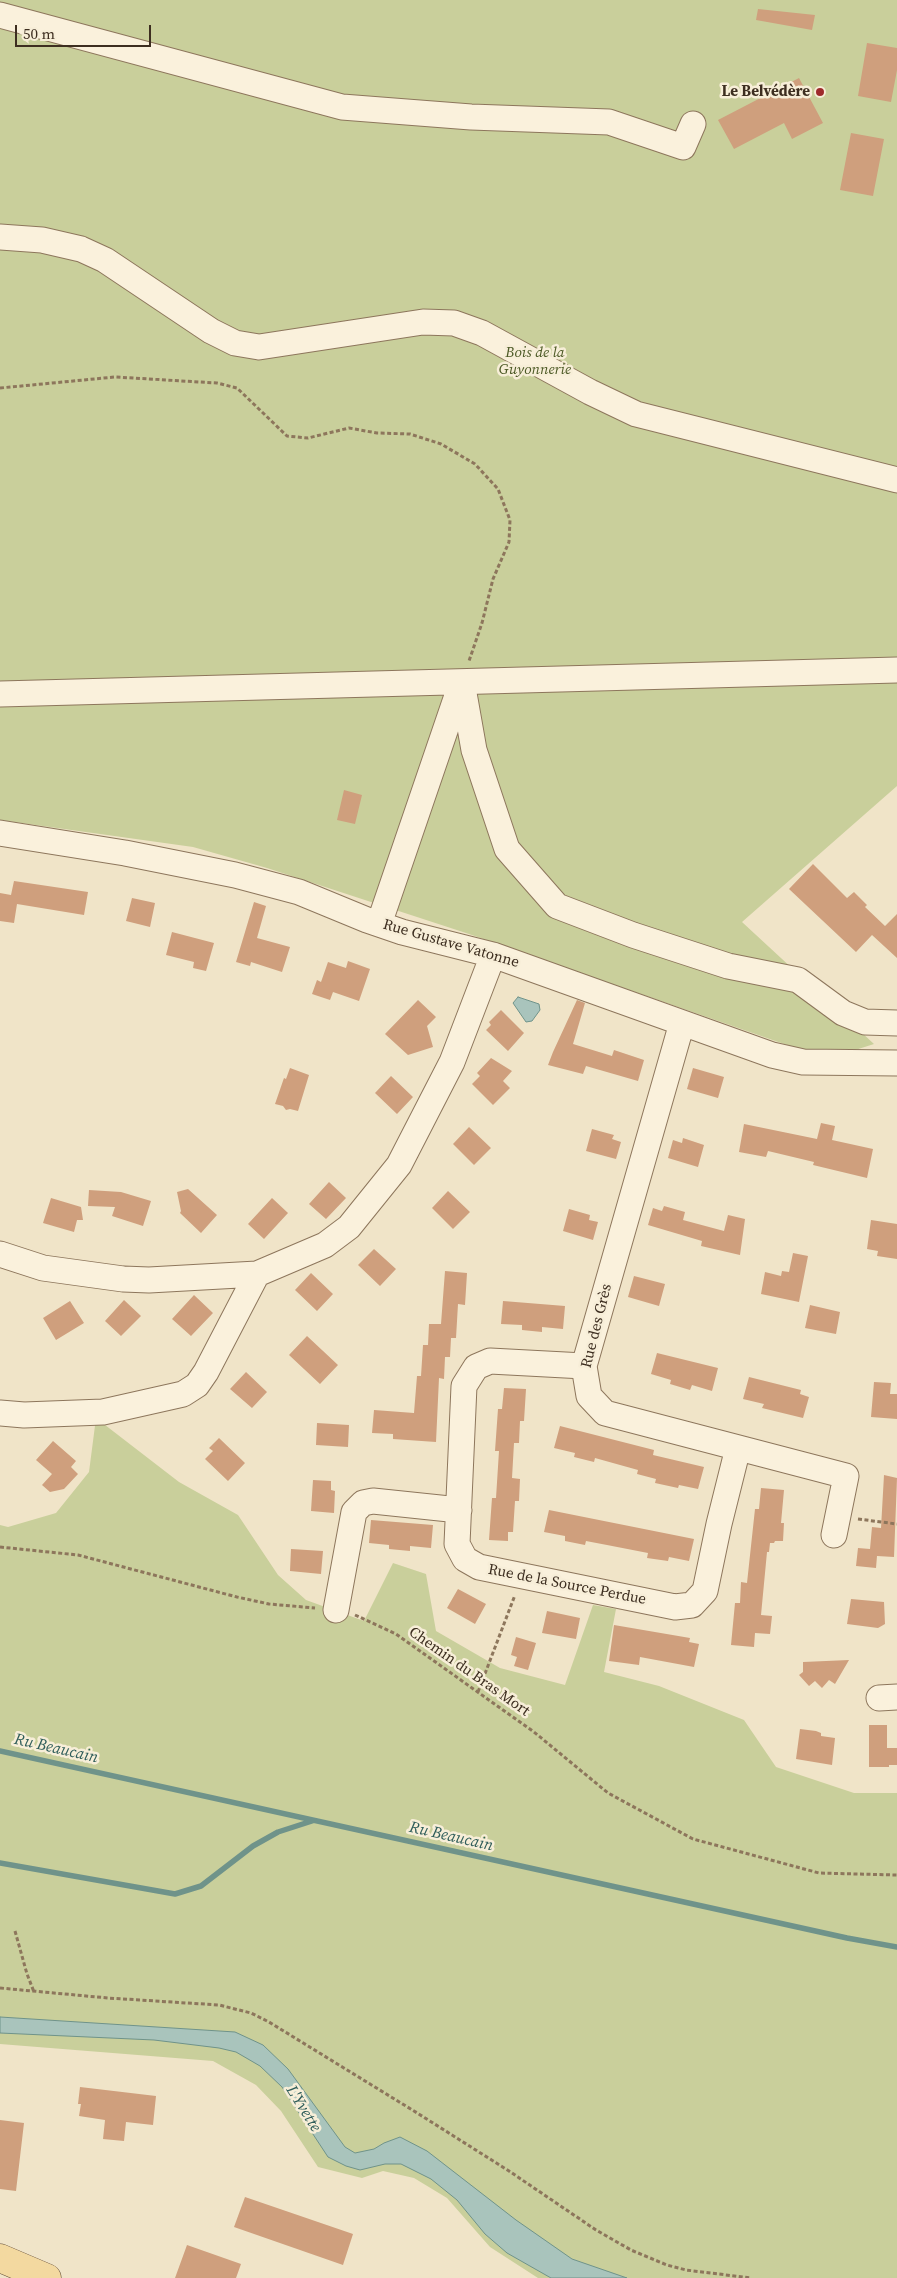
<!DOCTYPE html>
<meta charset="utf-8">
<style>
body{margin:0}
#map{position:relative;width:897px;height:2278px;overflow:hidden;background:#f0e4c8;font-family:"Source Serif 4",serif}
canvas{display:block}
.scale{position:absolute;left:15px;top:25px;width:136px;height:22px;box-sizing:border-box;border:2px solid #3d2e20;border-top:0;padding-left:6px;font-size:15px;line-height:18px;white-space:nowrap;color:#3d2e20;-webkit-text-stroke:4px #f7eed8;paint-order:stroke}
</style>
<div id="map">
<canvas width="897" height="2278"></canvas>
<div class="scale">50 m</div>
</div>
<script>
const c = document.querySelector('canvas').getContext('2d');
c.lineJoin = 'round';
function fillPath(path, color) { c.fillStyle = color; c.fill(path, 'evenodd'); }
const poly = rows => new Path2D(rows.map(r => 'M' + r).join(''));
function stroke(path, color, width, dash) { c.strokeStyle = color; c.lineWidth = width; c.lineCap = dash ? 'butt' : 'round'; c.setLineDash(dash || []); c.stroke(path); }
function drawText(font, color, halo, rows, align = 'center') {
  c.font = font + ' "Source Serif 4",serif'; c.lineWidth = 5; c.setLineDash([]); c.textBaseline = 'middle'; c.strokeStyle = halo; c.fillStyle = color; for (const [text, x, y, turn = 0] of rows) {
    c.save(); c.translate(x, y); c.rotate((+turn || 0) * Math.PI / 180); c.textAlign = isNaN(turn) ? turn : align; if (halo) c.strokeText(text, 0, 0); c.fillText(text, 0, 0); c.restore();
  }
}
fillPath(poly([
 [0,0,897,0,897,786,742,922,874,1044,827,1059,469,934,267,868,193,847,0,820],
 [96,1418,179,1482,238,1515,278,1575,306,1600,364,1621,393,1563,426,1574,436,1631,500,1668,565,1685,593,1605,616,1609,604,1672,659,1686,744,1720,776,1767,854,1793,897,1793,897,2278,538,2278,490,2247,447,2198,414,2178,383,2171,362,2178,318,2167,281,2111,256,2085,213,2061,0,2044,0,1525,8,1527,56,1513,89,1472]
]), '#c9cf9b');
const water = poly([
 [518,997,539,1004,540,1010,532,1021,526,1022,513,1003,518,997],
 [0,2017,235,2032,263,2045,288,2069,345,2147,355,2153,374,2149,384,2143,400,2137,427,2151,516,2220,572,2259,627,2278,551,2278,507,2253,485,2234,457,2200,431,2179,401,2164,385,2164,360,2170,346,2166,328,2157,282,2087,260,2066,236,2052,219,2048,154,2040,0,2033,0,2017]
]);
fillPath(water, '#a9c4bc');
stroke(water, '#6f938a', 1);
stroke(poly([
 [0,1751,847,1938,897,1947],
 [0,1863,175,1894,201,1886,253,1846,278,1832,312,1821]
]), '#6f938a', 5.5);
fillPath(poly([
 [758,9,815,15,812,30,756,20],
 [867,43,897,48,897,70,891,102,858,96],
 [799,78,823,123,792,139,784,123,734,149,718,120],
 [851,133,884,139,873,196,840,190],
 [344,790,362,795,355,824,337,820],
 [813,864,847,898,854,892,867,905,865,907,885,926,897,914,897,958,872,935,856,952,789,889],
 [14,881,88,892,84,915,17,904,14,923,0,921,0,893,11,895],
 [132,898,155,903,150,927,126,921],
 [254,902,266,906,257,938,290,947,282,972,251,962,250,966,236,962],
 [172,932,214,943,206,971,193,968,194,962,166,955],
 [348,961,370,969,359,1001,333,992,330,1000,312,994,317,980,321,982,328,962,346,968],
 [418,1000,436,1017,427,1026,433,1047,408,1055,385,1034],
 [577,1000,585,1003,573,1044,612,1056,614,1050,644,1060,638,1081,586,1066,583,1074,548,1065,553,1052],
 [501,1010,524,1033,508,1051,486,1030,491,1025,489,1022],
 [491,1058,512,1071,503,1081,510,1088,493,1105,472,1084,480,1076,477,1073],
 [290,1068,309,1075,298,1111,290,1109,286,1110,283,1106,275,1104,284,1078,286,1079],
 [693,1068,724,1077,718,1098,687,1089],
 [391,1076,413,1097,397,1114,375,1093],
 [821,1123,835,1126,832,1140,873,1149,867,1178,813,1165,814,1162,768,1151,766,1157,739,1152,744,1124,817,1139],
 [469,1127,491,1148,474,1165,453,1144],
 [592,1129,614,1135,612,1139,621,1142,616,1159,586,1151],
 [683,1138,704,1145,698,1167,668,1158,673,1140,682,1143],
 [329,1182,346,1198,326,1219,309,1204],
 [188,1189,217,1215,201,1233,180,1213,181,1211,177,1192],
 [89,1190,121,1192,151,1201,143,1226,112,1216,115,1207,88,1206],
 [448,1191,470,1212,453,1229,432,1208],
 [51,1198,81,1207,83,1220,77,1220,74,1232,43,1223],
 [272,1198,288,1213,264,1239,248,1224],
 [664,1206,685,1212,683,1220,724,1231,728,1215,745,1219,740,1255,701,1246,702,1241,648,1225,653,1208,662,1211],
 [569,1209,590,1215,589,1220,598,1222,593,1240,563,1231],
 [871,1220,897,1224,897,1259,877,1256,878,1251,867,1249],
 [374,1249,396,1269,380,1286,358,1265],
 [793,1253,808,1256,799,1302,761,1294,765,1272,781,1276,782,1271,789,1272],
 [445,1271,467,1273,465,1305,458,1304,456,1338,451,1338,450,1357,445,1357,444,1379,439,1378,436,1442,393,1439,393,1434,372,1433,374,1410,414,1413,417,1376,421,1376,423,1345,428,1345,429,1324,441,1324],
 [311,1273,333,1294,317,1311,295,1290],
 [634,1276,665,1284,659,1306,628,1297],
 [194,1295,213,1313,191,1336,172,1319],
 [124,1300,141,1316,121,1336,105,1321],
 [70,1301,84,1323,56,1340,43,1318],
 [503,1301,565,1306,563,1329,542,1327,542,1332,522,1330,522,1325,501,1324],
 [810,1305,840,1312,836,1334,805,1328],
 [307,1336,338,1365,320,1384,289,1355],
 [657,1353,718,1368,712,1391,692,1385,690,1390,670,1384,671,1380,651,1374],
 [246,1372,267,1392,252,1408,230,1389],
 [749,1377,801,1390,800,1394,809,1397,803,1418,762,1408,764,1404,743,1399],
 [874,1382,891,1383,890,1394,897,1394,897,1419,871,1417],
 [504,1388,526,1389,524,1421,520,1421,519,1443,514,1443,512,1478,520,1479,519,1501,515,1501,513,1532,508,1532,508,1541,489,1540,492,1498,496,1498,499,1451,495,1451,498,1409,502,1409],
 [317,1423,349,1425,348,1447,316,1445],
 [560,1426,654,1450,653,1455,704,1467,698,1489,679,1485,678,1488,655,1483,656,1479,637,1474,638,1470,595,1458,594,1462,574,1457,575,1453,554,1448],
 [219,1438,245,1463,228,1481,205,1459,213,1451,209,1448],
 [53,1441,76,1461,71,1467,78,1474,64,1489,50,1492,42,1485,52,1474,36,1460],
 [884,1475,897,1478,894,1557,877,1556,876,1568,856,1566,858,1548,870,1549,872,1527,881,1528],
 [313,1480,331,1481,331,1490,335,1491,334,1513,311,1511],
 [761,1488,784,1490,781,1523,784,1523,783,1541,775,1541,774,1543,770,1543,769,1552,767,1552,761,1615,772,1616,770,1634,755,1633,754,1647,731,1645,735,1603,740,1603,741,1582,747,1583,755,1509,759,1509],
 [549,1510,694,1539,689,1561,669,1557,668,1561,647,1558,648,1553,607,1545,586,1541,585,1545,565,1541,565,1536,544,1532],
 [371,1520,433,1525,431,1548,410,1546,410,1551,389,1549,389,1545,369,1543],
 [291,1549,323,1551,321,1574,290,1571],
 [458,1589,486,1604,475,1624,447,1608],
 [851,1599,884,1602,885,1624,878,1628,847,1624],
 [547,1611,580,1618,576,1639,542,1633],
 [614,1625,690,1638,689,1642,699,1644,694,1667,640,1657,639,1665,609,1661],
 [516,1637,536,1643,528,1670,514,1666,517,1657,511,1655],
 [849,1660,835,1684,829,1680,822,1688,815,1681,809,1686,799,1675,803,1672,803,1662],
 [869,1725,887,1725,887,1748,897,1748,897,1765,889,1765,889,1767,869,1767],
 [800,1729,816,1731,821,1733,821,1736,835,1738,832,1765,796,1759],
 [80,2087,156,2096,153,2125,126,2122,124,2141,103,2139,105,2120,79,2116,81,2104,78,2104],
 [0,2120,24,2123,16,2191,0,2189],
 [245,2197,353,2234,343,2265,234,2227],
 [187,2245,241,2264,236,2278,175,2278]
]), '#cf9f7d');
const minor = poly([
 [0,15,342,107,471,117,609,122,683,147,693,124],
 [0,237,42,240,81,249,105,260,211,331,235,343,259,347,423,322,454,323,482,333,590,392,636,414,897,480],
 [462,682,474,750,507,849,557,906,633,935,728,966,798,980,843,1013,865,1022,897,1023],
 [0,694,897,670],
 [0,833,125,853,235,875,299,892,367,920,402,932,493,955,772,1055,803,1062,897,1063],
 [379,924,461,684],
 [682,1023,584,1366,589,1396,605,1413,846,1476,834,1535],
 [0,1254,43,1268,123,1279,149,1280,257,1274,325,1245,349,1227,399,1165,452,1062,493,955],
 [584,1366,490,1361,476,1367,464,1386,457,1544,465,1559,479,1567,675,1607,692,1605,705,1591,719,1524,738,1448],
 [0,1413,24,1415,103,1412,183,1394,197,1385,206,1372,257,1274],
 [336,1610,354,1512,363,1503,373,1501,459,1510],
 [879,1698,897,1697]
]);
const major = poly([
 [0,2258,47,2278]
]);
stroke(minor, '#8d765c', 27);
stroke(major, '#5b4430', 29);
stroke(poly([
 [0,388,115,377,217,383,237,388,287,436,308,438,349,428,377,433,410,434,441,444,475,464,498,489,510,520,509,542,493,579,482,623,469,661],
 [858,1519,897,1524],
 [0,1547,78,1555,237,1597,269,1604,315,1608],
 [355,1615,396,1634,534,1732,608,1793,693,1839,819,1873,897,1875],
 [478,1692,515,1595],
 [15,1931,27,1974,34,1992],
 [0,1988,108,1998,219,2005,251,2013,269,2022,414,2111,509,2171,596,2230,631,2250,667,2265,686,2270,751,2278]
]), '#8d765c', 3, [4, 2.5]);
stroke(minor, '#faf1dc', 25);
stroke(major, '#f3d9a0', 28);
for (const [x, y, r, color] of [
 [820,92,5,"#9e2a2b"]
]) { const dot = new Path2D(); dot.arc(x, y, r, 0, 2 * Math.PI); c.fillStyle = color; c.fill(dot); stroke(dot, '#f7eed8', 2); }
drawText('bold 15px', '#3d2e20', '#f7eed8', [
 ["Le Belvédère",810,92]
], 'right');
drawText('italic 15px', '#4d5a26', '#f7eed8', [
 ["Bois de la",535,353],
 ["Guyonnerie",535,370]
]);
drawText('15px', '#3d2e20', '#f7eed8', [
 ["Rue Gustave Vatonne",451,944,16],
 ["Rue des Grès",597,1326,-76],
 ["Rue de la Source Perdue",567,1585,11],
 ["Chemin du Bras Mort",469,1672,35]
]);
drawText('italic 16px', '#2f5d5a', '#f7eed8', [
 ["Ru Beaucain",56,1749,13],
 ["Ru Beaucain",451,1837,13],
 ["L'Yvette",303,2109,58]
]);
</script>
